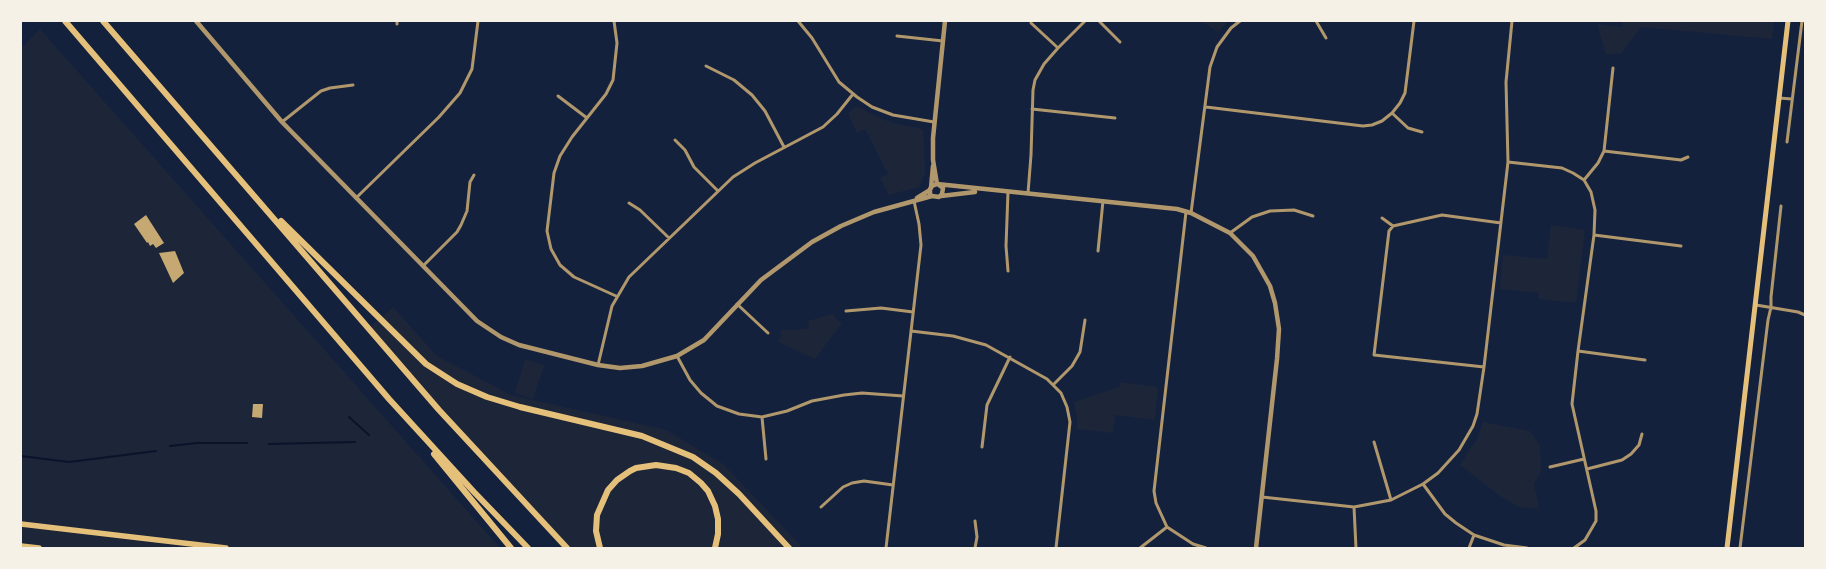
<!DOCTYPE html>
<style>
body{margin:0}
#map{position:relative;width:1826px;height:569px;overflow:hidden;background:#14213d;font-family:"Alegreya Sans",sans-serif}
canvas{display:block}
.frame{position:absolute;inset:0;border:22px solid #f6f1e7;pointer-events:none}
</style>
<div id="map">
<canvas width="1826" height="569"></canvas>
<div class="frame"></div>
</div>
<script>
const c = document.querySelector('canvas').getContext('2d');
c.lineJoin = 'round';
function fillPath(path, color) { c.fillStyle = color; c.fill(path, 'evenodd'); }
const poly = rows => new Path2D(rows.map(r => 'M' + r).join(''));
function stroke(path, color, width, dash) { c.strokeStyle = color; c.lineWidth = width; c.lineCap = dash ? 'butt' : 'round'; c.setLineDash(dash || []); c.stroke(path); }
fillPath(poly([
 [1201,21,1228,21,1218,32],
 [1622,21,1774,21,1772,39,1641,27,1621,54,1606,54,1597,24,1623,27],
 [40,29,500,548,21,548,21,48],
 [858,107,882,119,901,125,920,128,923,130,925,173,919,187,889,195,880,178,888,174,865,129,857,133,848,114,853,108],
 [1551,225,1585,230,1576,303,1539,299,1539,293,1500,289,1503,255,1547,259],
 [393,307,437,356,511,395,666,430,723,464,803,548,567,548,368,329],
 [833,314,837,320,842,323,815,359,778,342,781,337,781,330,809,329,808,321],
 [525,359,544,365,533,399,515,393],
 [1120,382,1158,387,1155,420,1115,415,1113,433,1077,429,1077,418,1074,402,1119,387],
 [1483,422,1530,431,1540,446,1541,471,1534,484,1539,509,1519,507,1500,496,1460,465,1478,437]
]), '#1d2539');
stroke(poly([
 [349,417,369,435],
 [269,444,355,442],
 [170,446,197,443,247,443],
 [21,456,69,462,156,451]
]), '#0b132b', 2);
fillPath(poly([
 [146,215,164,243,156,248,153,244,150,246,148,242,147,243,134,224],
 [175,251,184,273,173,283,159,253],
 [253,404,263,404,262,418,252,417]
]), '#c6a872');
stroke(poly([
 [397,21,397,24],
 [614,21,617,43,613,80,606,94,572,137,560,156,554,173,547,231,551,249,560,265,574,277,616,296],
 [798,21,812,38,839,82,857,97,872,107,893,115,934,122],
 [1099,21,1120,42],
 [1316,21,1326,38],
 [1031,23,1058,48],
 [897,36,943,41],
 [706,66,734,80,752,95,765,111,784,147],
 [558,96,587,118],
 [1779,98,1792,99],
 [1206,107,1363,126,1372,125,1382,121,1392,113,1400,103,1405,93,1414,21],
 [1032,109,1115,118],
 [1392,113,1408,128,1422,132],
 [282,122,321,91,330,88,353,85],
 [675,140,685,150,694,167,718,191],
 [1787,142,1802,21],
 [1604,151,1681,160,1688,157],
 [1508,162,1562,168,1573,173,1584,180,1591,192,1595,210,1594,235,1578,351,1572,404,1596,511,1596,521,1585,540,1574,548],
 [1584,180,1598,163,1604,151,1613,68],
 [1008,192,1006,246,1008,271],
 [1028,193,1031,155,1033,90,1035,80,1044,64,1058,48,1085,21],
 [356,198,439,117,460,93,472,69,478,21],
 [629,203,640,210,669,238],
 [1186,212,1154,491,1156,503,1167,527,1193,544,1206,548],
 [1191,213,1210,67,1217,47,1231,28,1240,21],
 [1382,218,1393,226],
 [1230,233,1252,217,1270,211,1294,210,1313,216],
 [1594,235,1681,246],
 [1098,251,1103,201],
 [423,266,457,232,461,225,467,211,470,182,474,175],
 [737,304,768,333],
 [1756,305,1798,312,1805,315],
 [846,311,881,308,913,312],
 [911,331,953,336,986,345,1047,379,1061,393,1067,407,1070,422,1056,548],
 [1578,351,1645,360],
 [677,356,690,380,701,393,717,406,739,414,762,417,787,411,812,401,844,395,862,393,903,396],
 [598,365,612,306,629,277,733,177,755,163,823,127,837,114,853,94],
 [1484,367,1374,355,1389,231,1393,226,1442,215,1501,223],
 [1054,384,1072,366,1080,352,1085,320],
 [762,417,766,459],
 [1374,442,1391,500],
 [982,447,987,405,1010,357],
 [1550,467,1584,459],
 [1587,469,1622,460,1631,454,1639,445,1642,434],
 [1423,484,1445,514,1456,523,1474,535,1504,545,1527,548],
 [1262,497,1354,507,1391,500,1423,484,1438,473,1459,450,1473,426,1477,414,1484,367,1508,162,1506,82,1512,21],
 [821,507,843,487,852,483,864,481,893,485],
 [1354,507,1356,548],
 [975,521,977,537,975,548],
 [886,548,921,245,919,224,914,201],
 [1140,548,1167,527],
 [1469,548,1474,535],
 [1740,548,1768,320,1771,307,1771,297,1781,206]
]), '#b1986c', 3);
stroke(poly([
 [196,21,282,122,477,321,501,337,519,345,598,365,620,368,642,366,677,356,704,340,761,280,812,242,841,226,874,212,932,196],
 [937,184,933,160,933,138,945,21],
 [939,185,943,188,942,194,939,197,932,196,930,194,930,189,932,186,937,184,1177,209,1191,213,1230,233,1253,256,1270,286,1275,303,1279,329,1277,359,1256,548],
 [931,188,933,166],
 [941,196,975,192],
 [917,198,930,190]
]), '#b1986c', 4.5);
stroke(poly([
 [1727,548,1788,21]
]), '#e5c07b', 5);
stroke(poly([
 [21,524,226,548],
 [21,546,39,548]
]), '#e5c07b', 5.5);
stroke(poly([
 [65,21,389,399,474,492,528,548],
 [103,21,439,410,567,548],
 [281,221,426,364,457,384,487,397,520,407,642,436,693,457,716,473,739,494,789,548],
 [434,454,511,548],
 [600,548,596,531,597,515,608,490,617,480,630,471,636,468,656,465,676,468,689,473,701,483,708,491,715,506,718,519,718,534,715,548]
]), '#e5c07b', 6);
</script>
